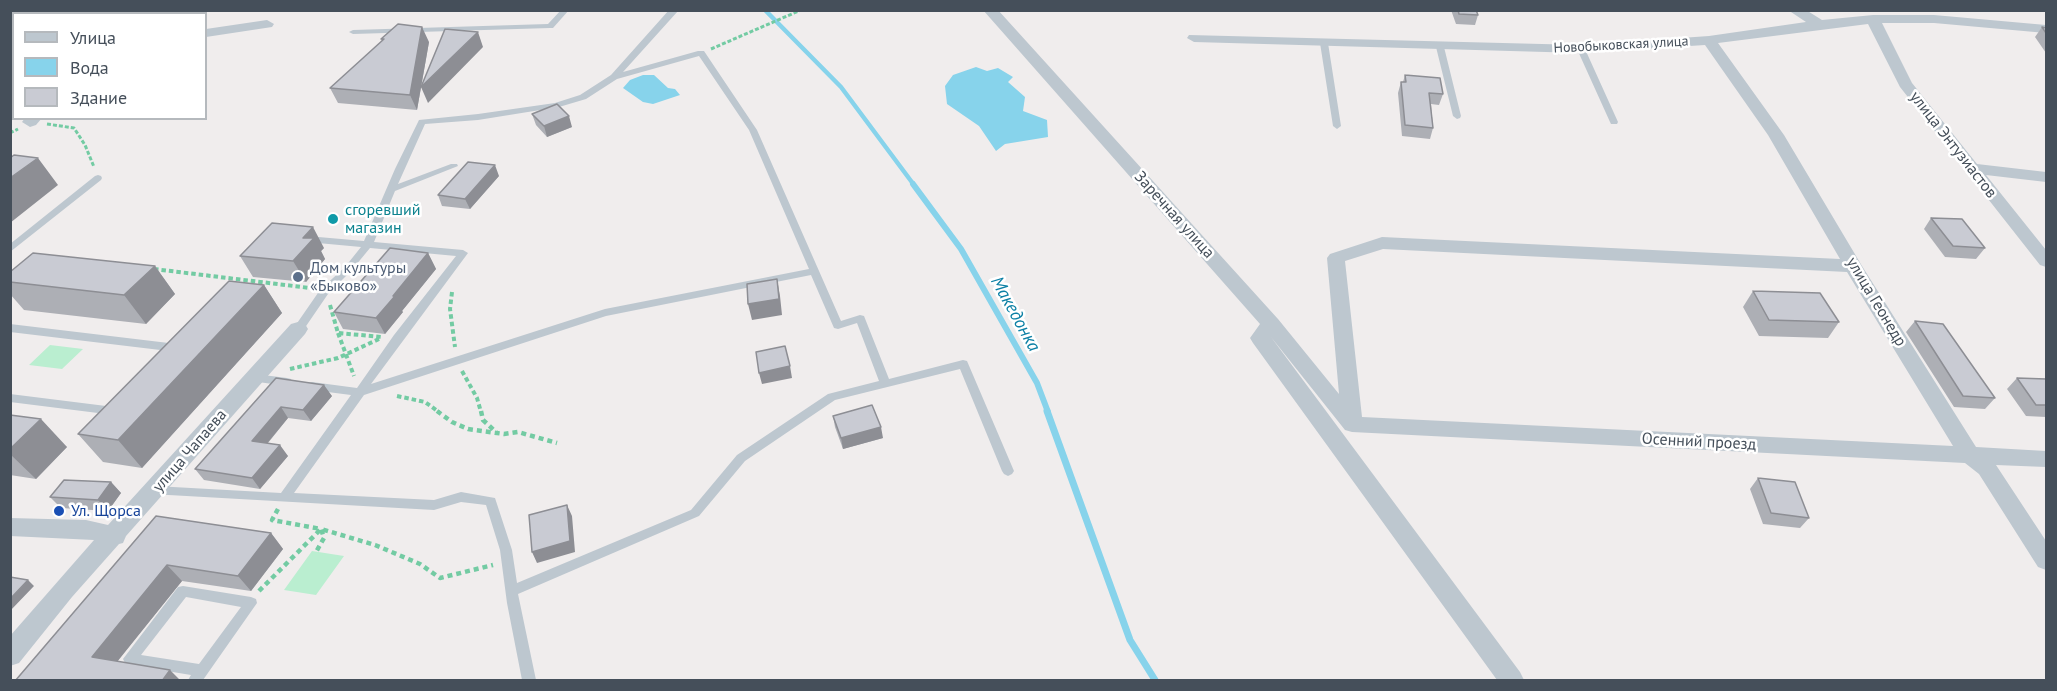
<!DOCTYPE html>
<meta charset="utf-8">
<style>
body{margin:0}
#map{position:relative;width:2057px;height:691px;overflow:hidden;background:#f0eded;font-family:"PT Sans",sans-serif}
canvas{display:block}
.frame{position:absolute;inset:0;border:12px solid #454f5a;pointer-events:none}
.legend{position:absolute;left:12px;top:12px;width:195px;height:108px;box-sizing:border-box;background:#fff;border:2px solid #b5b9bd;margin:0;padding:8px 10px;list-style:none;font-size:18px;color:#454f5a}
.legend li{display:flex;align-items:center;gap:12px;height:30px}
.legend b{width:30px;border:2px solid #b5b9bd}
</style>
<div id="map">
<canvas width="2057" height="691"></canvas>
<div class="frame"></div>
<ul class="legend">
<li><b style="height:8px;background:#bdc7cf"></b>Улица</li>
<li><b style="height:16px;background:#87d3eb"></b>Вода</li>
<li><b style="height:16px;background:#c9cbd3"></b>Здание</li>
</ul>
</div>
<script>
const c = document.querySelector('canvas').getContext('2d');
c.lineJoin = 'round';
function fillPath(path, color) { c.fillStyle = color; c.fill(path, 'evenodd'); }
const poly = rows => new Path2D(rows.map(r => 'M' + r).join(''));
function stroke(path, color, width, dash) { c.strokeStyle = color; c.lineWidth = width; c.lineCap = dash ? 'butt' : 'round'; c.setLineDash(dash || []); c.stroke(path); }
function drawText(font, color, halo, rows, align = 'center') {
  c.font = font + ' "PT Sans",sans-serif'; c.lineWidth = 5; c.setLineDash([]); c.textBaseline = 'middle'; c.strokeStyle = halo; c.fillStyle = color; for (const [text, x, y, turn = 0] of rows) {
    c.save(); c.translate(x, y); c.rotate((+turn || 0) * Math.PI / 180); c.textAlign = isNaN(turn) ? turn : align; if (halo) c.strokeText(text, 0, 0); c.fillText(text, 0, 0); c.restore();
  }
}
fillPath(poly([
 [50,345,83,349,62,369,29,365],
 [312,551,344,556,316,595,284,590]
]), '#baeed0');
fillPath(poly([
 [976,67,987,71,998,68,1013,77,1008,82,1025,97,1023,111,1047,120,1048,137,1005,144,996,151,979,126,947,104,945,86,953,75],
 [643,75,654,75,668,88,675,89,680,95,653,104,643,102,623,88,630,80]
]), '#87d3eb');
stroke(poly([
 [765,10,841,87,914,185]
]), '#87d3eb', 4.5);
stroke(poly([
 [913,184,961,249,1037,383,1048,412]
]), '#87d3eb', 6);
stroke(poly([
 [1047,411,1130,640,1155,680]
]), '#87d3eb', 7);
stroke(poly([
 [711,49,801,10],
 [47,124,74,128,85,145,94,167],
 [10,133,18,129]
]), '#73cba3', 3, [4, 2]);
stroke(poly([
 [154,269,310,288],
 [452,292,450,309,455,347],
 [330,305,338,333,382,337],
 [338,333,354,376],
 [290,369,338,358,379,339],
 [462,371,477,398,481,412],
 [397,396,425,402,439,412]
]), '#73cba3', 4, [4.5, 3]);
stroke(poly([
 [437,411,452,422,468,429,504,434,518,432,557,443],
 [481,411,483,420,497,433],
 [278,509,272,520,321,529,324,538,316,552],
 [259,591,321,529,375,545,420,564,440,578,493,565]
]), '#73cba3', 4.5, [5, 4]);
fillPath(poly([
 [561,10,569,10,553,28,550,28,353,34,349,32,353,30,548,24,561,10],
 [669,10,678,11,623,72,698,51,704,51,757,130,841,321,860,315,864,316,889,379,963,360,967,361,1014,471,1012,474,1008,476,1004,474,1002,471,960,369,835,400,745,461,699,516,518,594,536,680,522,680,507,603,500,550,486,505,461,502,434,510,151,494,149,491,151,488,155,486,281,493,351,395,312,390,308,389,307,386,308,383,312,382,357,388,394,335,456,256,370,248,351,271,328,294,302,332,298,333,293,329,320,290,345,267,361,247,307,242,302,239,307,236,364,241,395,169,419,120,478,114,555,103,580,95,611,75,669,10],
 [699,56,749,130,809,269,605,309,371,384,468,253,463,250,374,242,395,191,458,166,457,164,451,164,398,184,425,124,478,120,559,107,586,99,617,79,699,56],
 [811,275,834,328,838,329,857,323,879,381,828,394,737,455,691,510,517,583,512,550,495,498,461,492,434,500,294,493,364,395,606,316,811,275],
 [1321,41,1324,41,1328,43,1341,126,1337,129,1333,126,1320,43,1321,41],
 [1437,45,1443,45,1444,47,1461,116,1460,118,1457,119,1453,116,1436,47,1437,45],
 [1578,47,1584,47,1585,49,1618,122,1617,124,1611,124,1610,122,1577,49,1578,47],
 [98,175,101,176,102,178,101,180,10,252,10,244,95,176,98,175],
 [10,324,177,344,182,348,177,352,10,332,10,324],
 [255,374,287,378,291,379,292,382,291,385,287,386,251,381,250,378,251,375,255,374],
 [10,394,114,407,118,408,120,411,118,414,114,415,10,402,10,394],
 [183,586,251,597,256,599,257,603,203,680,188,680,191,675,130,665,125,663,123,659,178,587,183,586],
 [186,597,241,607,199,664,141,655,186,597]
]), '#bdc7cf');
fillPath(poly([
 [162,10,176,10,174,14,160,14,162,10],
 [983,10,998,10,1278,319,1339,394,1327,258,1330,254,1376,239,1382,237,1840,259,1768,135,1705,45,1581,53,1194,42,1187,38,1189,35,1581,45,1709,36,1806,22,1788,10,1806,10,1822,20,1873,15,1934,15,2046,25,2046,33,1934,23,1882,23,1912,83,1977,164,2046,172,2046,182,1986,175,2046,250,2046,267,2040,265,1900,87,1868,24,1718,43,1784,135,1862,266,1976,447,2046,451,2046,467,1996,465,2046,541,2046,570,2038,567,1979,474,1965,463,1352,432,1345,430,1271,337,1520,672,1524,680,1497,680,1253,343,1250,338,1260,324,983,10],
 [1383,249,1847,272,1953,446,1362,417,1345,261,1383,249],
 [267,20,274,24,272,27,206,37,206,29,267,20],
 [25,118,42,118,36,125,30,127,22,122,25,118],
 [298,322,305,324,308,329,305,334,126,536,123,543,119,544,72,597,19,663,10,666,10,636,94,540,10,536,10,518,86,520,108,525,291,324,298,322]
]), '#bdc7cf');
fillPath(poly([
 [1451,10,1476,10,1478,15,1475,25,1456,24],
 [2042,27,2046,28,2046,53,2035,37],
 [381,39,429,42,417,110,338,103,330,88,382,41],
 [1405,75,1443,94,1439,105,1431,104,1433,128,1430,139,1402,136,1398,93,1401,82,1403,82],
 [532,114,572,127,547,137,536,125],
 [499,176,470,209,442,206,438,195],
 [1931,218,1985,248,1976,259,1945,257,1924,229],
 [324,248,321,251,325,259,306,282,253,277,240,256],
 [428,253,436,269,402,311,403,312,385,334,343,329,334,312],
 [155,266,175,294,146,324,24,310,10,294,10,272],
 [264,285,282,313,142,468,103,462,78,434],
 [1753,291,1839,322,1828,338,1759,336,1743,307],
 [1915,321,1995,398,1985,409,1954,407,1906,332],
 [276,378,332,396,311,421,288,418,268,443,288,456,260,489,204,480,195,469],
 [2017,378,2046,379,2046,417,2026,416,2007,389],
 [10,415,67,447,36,479,10,475],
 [833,416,883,438,843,449,835,427],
 [1758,478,1809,518,1800,528,1763,524,1750,489],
 [111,482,121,493,108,511,61,508,50,497],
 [156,516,271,533,283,549,251,591,182,581,117,661,15,681]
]), '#adafb5');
fillPath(poly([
 [422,27,429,42,417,110,410,95],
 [478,32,483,47,428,103,421,87],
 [569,116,572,127,547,137,544,126],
 [38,158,58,185,10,223,10,178],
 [495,165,499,176,470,209,465,199],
 [313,227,324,248,321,251,325,259,306,282,293,261,303,238],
 [428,253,436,269,402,311,403,312,385,334,376,318,393,296],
 [155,266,175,294,146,324,124,295],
 [777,279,780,296,782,315,752,320,748,304],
 [264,285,282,313,142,468,118,440],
 [790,366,792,378,762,384,759,373],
 [324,385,332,396,311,421,303,410],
 [281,407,288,418,260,452,252,441],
 [41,419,67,447,36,479,10,454,10,449],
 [881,427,883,438,843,449,841,438],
 [280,445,288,456,260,489,252,478],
 [111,482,121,493,108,511,98,500],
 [567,505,572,516,575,552,537,563,532,552],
 [271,533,283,549,251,591,238,576],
 [167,565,182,581,109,672,92,657],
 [28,580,34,586,10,611,10,599],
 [170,670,181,681,162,681]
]), '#8d8e94');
const building = poly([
 [1458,10,1476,10,1478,15,1459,14,1458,10],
 [398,24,422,27,410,95,330,88,384,39,381,39,398,24],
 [2042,27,2046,28,2046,33,2042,27],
 [445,29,478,32,421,87,445,29],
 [1405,75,1440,78,1443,94,1429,93,1433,128,1405,125,1401,82,1406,82,1405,75],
 [557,104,569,116,544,126,532,114,557,104],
 [14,155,38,158,10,178,10,158,14,155],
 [468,162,495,165,465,199,438,195,468,162],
 [1931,218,1962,219,1985,248,1953,246,1931,218],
 [272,223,313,227,303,238,314,238,293,261,240,256,272,223],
 [390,248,428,253,393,296,395,296,376,318,334,312,390,248],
 [33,253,155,266,124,295,10,282,10,272,33,253],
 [777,279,779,299,748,304,747,284,777,279],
 [229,281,264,285,118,440,78,434,229,281],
 [1753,291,1820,293,1839,322,1769,320,1753,291],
 [1915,321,1943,324,1995,398,1963,396,1915,321],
 [785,346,790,366,759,373,756,352,785,346],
 [276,378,324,385,303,410,281,407,252,441,280,445,252,478,195,469,276,378],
 [2017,378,2046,379,2046,405,2036,405,2017,378],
 [872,405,881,427,841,438,833,416,872,405],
 [10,415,41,419,10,449,10,415],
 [1758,478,1795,482,1809,518,1771,513,1758,478],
 [64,480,111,482,98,500,50,497,64,480],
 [567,505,570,541,532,552,529,515,567,505],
 [156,516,271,533,238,576,167,565,92,657,170,670,162,681,15,681,156,516],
 [10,577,28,580,10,599,10,577]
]);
fillPath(building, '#c9cbd3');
stroke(building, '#8d8e94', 1.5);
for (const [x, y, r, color] of [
 [333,219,6,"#0f9aa8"],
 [298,277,6,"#5c6f8a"],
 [59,511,6,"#1a4fb4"]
]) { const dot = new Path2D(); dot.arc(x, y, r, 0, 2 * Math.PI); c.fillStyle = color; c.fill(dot); stroke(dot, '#fff', 2); }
drawText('14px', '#454f5a', '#fff', [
 ["Новобыковская улица",1621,45,-3]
]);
drawText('16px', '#454f5a', '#fff', [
 ["улица Энтузиастов",1953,145,52],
 ["Заречная улица",1174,215,48],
 ["улица Геонедр",1876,302,59],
 ["Осенний проезд",1699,442,3],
 ["улица Чапаева",190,451,-49]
]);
drawText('16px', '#0d838f', '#fff', [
 ["сгоревший",345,210],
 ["магазин",345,228]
], 'left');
drawText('16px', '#4e5e75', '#fff', [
 ["Дом культуры",310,268],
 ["«Быково»",310,286]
], 'left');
drawText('16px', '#164399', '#fff', [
 ["Ул. Щорса",71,511]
], 'left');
drawText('italic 18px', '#0d80a5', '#fff', [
 ["Македонка",1015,314,61]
]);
</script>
